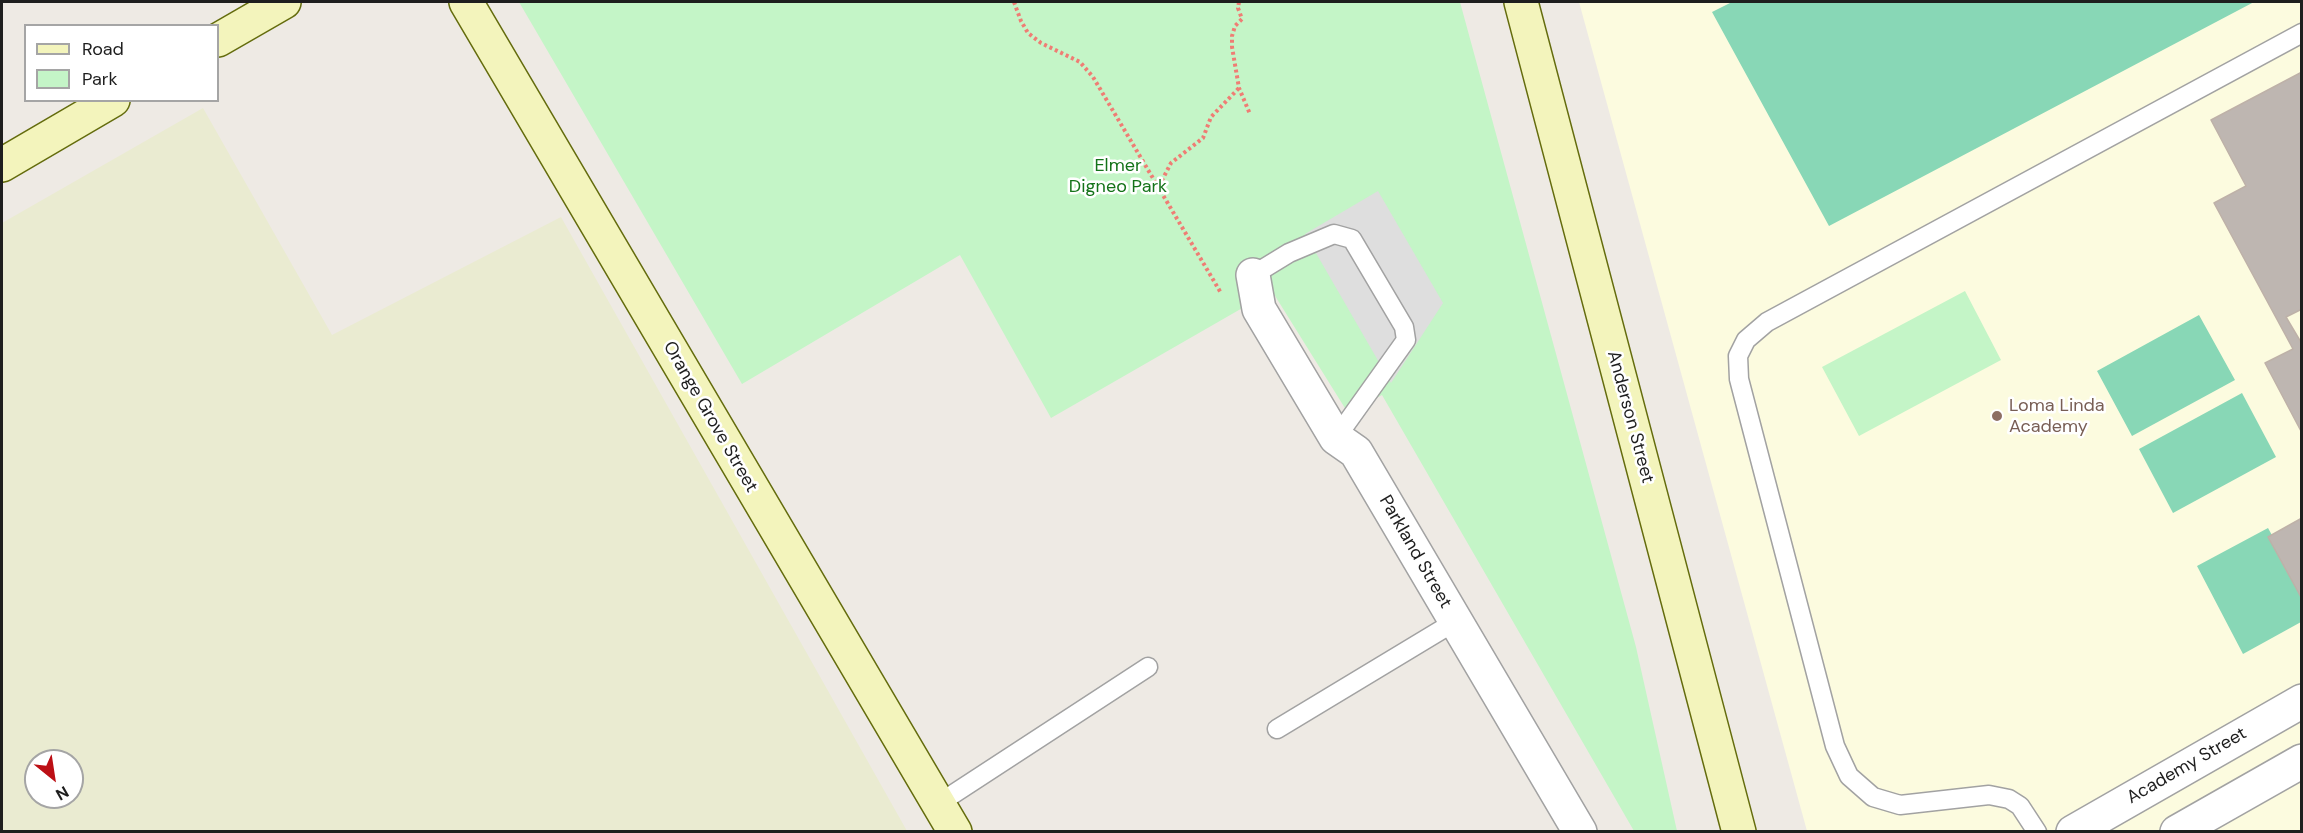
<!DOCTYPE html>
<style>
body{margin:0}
#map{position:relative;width:2303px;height:833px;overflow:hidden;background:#eeeae4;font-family:"DM Sans",sans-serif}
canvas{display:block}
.frame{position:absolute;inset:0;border:3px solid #1e1e1e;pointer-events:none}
.legend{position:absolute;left:24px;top:24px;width:195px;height:78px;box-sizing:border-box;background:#fff;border:2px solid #a5a5a5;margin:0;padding:8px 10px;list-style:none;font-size:18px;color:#1e1e1e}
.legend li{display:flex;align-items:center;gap:12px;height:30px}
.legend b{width:30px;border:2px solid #a5a5a5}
.north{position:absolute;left:24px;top:749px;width:60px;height:60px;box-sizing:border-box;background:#fff;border:2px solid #a5a5a5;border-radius:50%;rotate:150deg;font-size:16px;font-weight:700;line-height:24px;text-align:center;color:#1e1e1e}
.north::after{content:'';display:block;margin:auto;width:21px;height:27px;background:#bc0f15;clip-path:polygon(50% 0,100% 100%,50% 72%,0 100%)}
</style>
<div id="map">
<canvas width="2303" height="833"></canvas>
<div class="frame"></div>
<ul class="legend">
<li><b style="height:8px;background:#f3f4bc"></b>Road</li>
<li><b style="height:16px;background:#c4f5c7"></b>Park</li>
</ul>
<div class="north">N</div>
</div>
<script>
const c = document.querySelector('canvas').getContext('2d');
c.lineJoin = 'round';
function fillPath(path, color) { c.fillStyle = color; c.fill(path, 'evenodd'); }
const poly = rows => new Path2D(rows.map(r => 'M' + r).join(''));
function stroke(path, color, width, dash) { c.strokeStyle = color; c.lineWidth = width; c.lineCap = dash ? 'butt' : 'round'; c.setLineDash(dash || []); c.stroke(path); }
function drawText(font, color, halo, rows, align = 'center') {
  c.font = font + ' "DM Sans",sans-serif'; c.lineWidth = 5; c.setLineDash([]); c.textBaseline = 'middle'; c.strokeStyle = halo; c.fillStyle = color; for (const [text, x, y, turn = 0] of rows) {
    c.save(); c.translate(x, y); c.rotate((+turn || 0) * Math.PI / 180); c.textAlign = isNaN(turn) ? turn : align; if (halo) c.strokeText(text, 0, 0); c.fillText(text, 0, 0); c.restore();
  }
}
fillPath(poly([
 [1579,2,2301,2,2301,831,1807,831]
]), '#fcfbdf');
fillPath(poly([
 [203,108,332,335,561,217,907,831,2,831,2,223],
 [36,761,72,761,72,797,36,797]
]), '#eaebd1');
fillPath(poly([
 [519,2,1460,2,1636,647,1677,831,1634,831,1382,395,1348,413,1272,291,1051,418,960,255,742,384],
 [1965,291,2001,360,1859,436,1822,367]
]), '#c4f5c7');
fillPath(poly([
 [1732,2,2254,2,1829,226,1712,12],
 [2199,315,2235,380,2132,436,2097,371],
 [2242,393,2276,457,2173,513,2139,449],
 [2268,528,2301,588,2301,622,2243,654,2197,566]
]), '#88d7b6');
fillPath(poly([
 [1378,191,1443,303,1391,383,1305,234]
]), '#dedede');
const building = poly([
 [2302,72,2302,309,2286,317,2302,344,2302,433,2265,363,2293,349,2214,203,2246,186,2211,120,2302,72],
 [2302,518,2302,599,2268,537,2302,518]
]);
fillPath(building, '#beb6b1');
stroke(building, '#beb1a8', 1.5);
const lane = poly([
 [1253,275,1289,253,1334,234,1352,239,1404,327,1406,340,1336,438],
 [1277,729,1456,621],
 [938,804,1148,667],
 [2037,832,2020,806,2009,799,1989,795,1900,805,1873,797,1849,776,1835,746,1739,379,1738,356,1746,340,1767,322,2302,33]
]);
const street = poly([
 [1253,275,1259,309,1336,438,1356,452,1580,832],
 [2073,832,2302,701],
 [2177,832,2302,761]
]);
const secondary = poly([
 [466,2,955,832],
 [1521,2,1739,832],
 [218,40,284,2],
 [2,165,113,100]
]);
stroke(lane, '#a2a2a2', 21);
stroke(street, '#a2a2a2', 36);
stroke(secondary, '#646c0d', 36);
stroke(poly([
 [1014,2,1021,21,1028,33,1041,43,1080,62,1093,77,1221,293],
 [1239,2,1238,8,1242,19,1235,26,1232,36,1232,47,1239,88,1250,114],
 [1159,186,1171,163,1203,138,1211,117,1239,88]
]), '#ef7d74', 4, [3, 3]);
stroke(lane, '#fff', 18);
stroke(street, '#fff', 33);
stroke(secondary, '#f3f4bc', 33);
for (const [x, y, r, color] of [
 [1997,416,6,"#8d6e63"]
]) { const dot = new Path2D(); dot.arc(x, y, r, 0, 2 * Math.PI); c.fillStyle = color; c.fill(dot); stroke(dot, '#fff', 2); }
drawText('18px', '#147319', '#fff', [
 ["Elmer",1118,166],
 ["Digneo Park",1118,187]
]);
drawText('18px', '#785e54', '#fff', [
 ["Loma Linda",2009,406],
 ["Academy",2009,427]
], 'left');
drawText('18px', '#1e1e1e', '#fff', [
 ["Orange Grove Street",710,417,60],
 ["Anderson Street",1630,417,75],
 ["Parkland Street",1415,552,60],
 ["Academy Street",2187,766,-30]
]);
</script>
